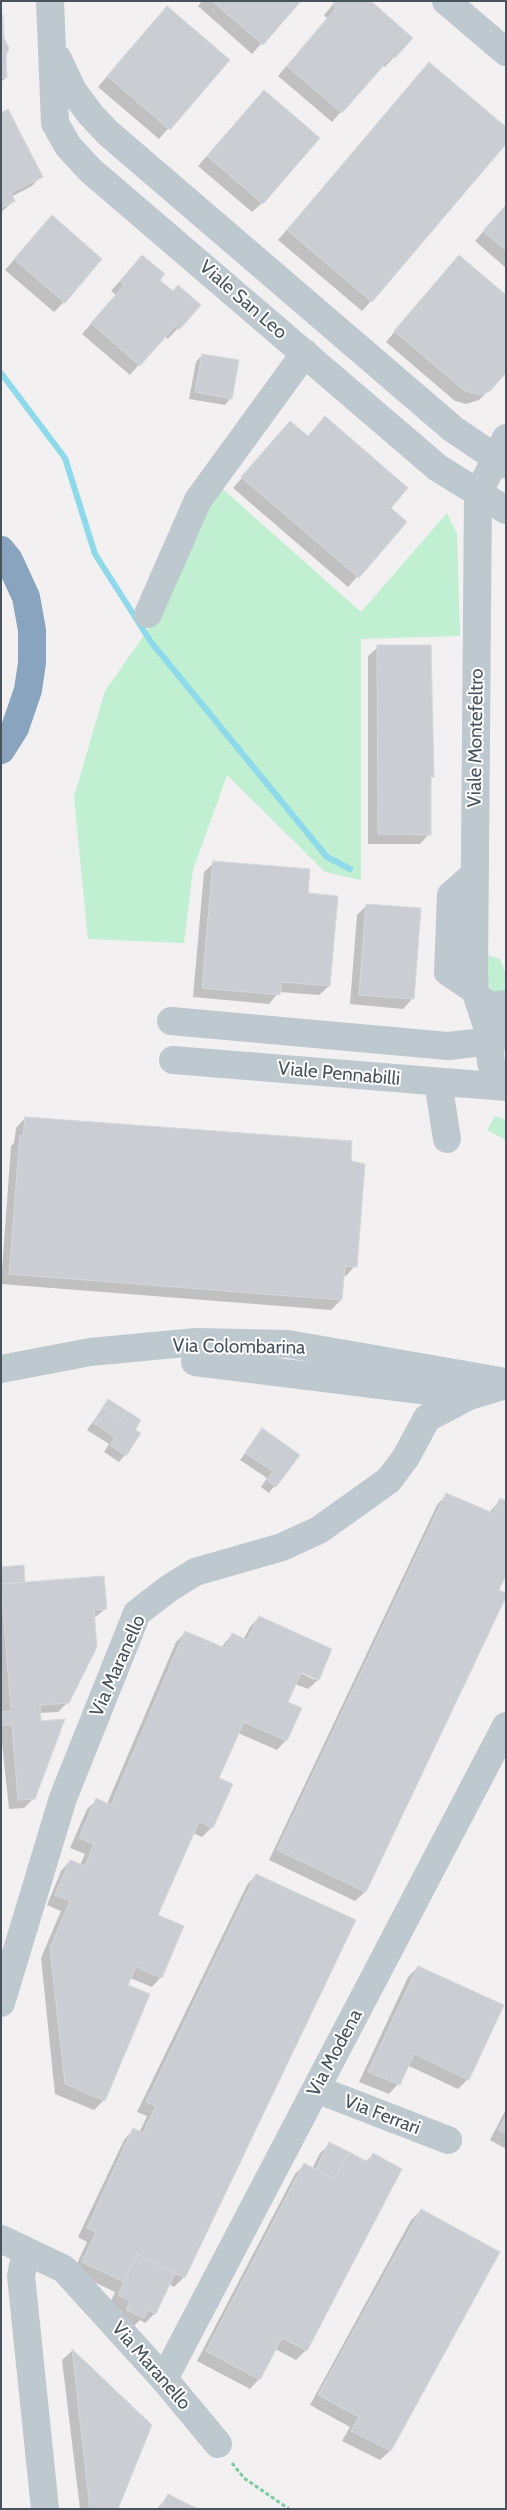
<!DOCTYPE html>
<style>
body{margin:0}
#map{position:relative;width:507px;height:2510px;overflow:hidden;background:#f2f0f0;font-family:Cabin,sans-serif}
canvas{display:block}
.frame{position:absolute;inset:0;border:2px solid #48545d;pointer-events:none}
</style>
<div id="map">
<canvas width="507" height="2510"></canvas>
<div class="frame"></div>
</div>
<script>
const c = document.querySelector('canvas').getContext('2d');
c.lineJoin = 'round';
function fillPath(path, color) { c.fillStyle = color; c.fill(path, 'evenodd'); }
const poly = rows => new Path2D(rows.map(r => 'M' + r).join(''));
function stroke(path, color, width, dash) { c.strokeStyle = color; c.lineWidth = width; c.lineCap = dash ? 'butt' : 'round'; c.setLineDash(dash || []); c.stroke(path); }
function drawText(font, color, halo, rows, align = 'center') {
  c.font = font + ' Cabin,sans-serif'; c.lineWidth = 4; c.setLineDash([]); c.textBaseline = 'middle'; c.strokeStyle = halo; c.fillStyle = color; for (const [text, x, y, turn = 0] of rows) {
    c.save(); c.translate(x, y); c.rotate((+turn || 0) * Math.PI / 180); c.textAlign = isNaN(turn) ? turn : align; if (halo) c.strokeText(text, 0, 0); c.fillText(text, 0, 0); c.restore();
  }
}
fillPath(poly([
 [217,484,361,612,447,513,457,534,460,636,361,639,361,880,325,872,227,775,193,870,184,943,88,939,74,797,105,691,151,625],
 [483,954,500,959,506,974,506,999,497,1000,487,981],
 [495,1116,506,1120,506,1140,487,1130]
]), '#c0efd1');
fillPath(poly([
 [202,1,299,1,252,54,198,6],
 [336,1,394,57,385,67,382,65,332,122,278,76,327,18,324,15],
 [2,17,6,78,1,82,1,17],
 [157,18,228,60,159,139,98,87],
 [429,64,371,301,362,311,278,240],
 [255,101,262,203,252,212,198,166],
 [1,114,41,176,32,186,11,197,14,201,1,212],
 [506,205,506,268,475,241],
 [42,227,64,302,54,312,5,270],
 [133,266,158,280,172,292,199,305,168,339,164,336,130,375,82,334,116,295,111,291],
 [450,266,489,390,479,400,466,404,455,401,386,342],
 [202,355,231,398,225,405,189,399,196,362],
 [325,418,389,508,406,522,348,587,233,488,290,423,307,437],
 [378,647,432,776,430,779,429,834,420,844,368,844,368,656],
 [214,863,306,894,329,986,319,995,279,992,269,1004,193,997,204,872],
 [367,905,420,909,412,999,403,1009,350,1004,357,915],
 [25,1118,349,1162,355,1266,346,1276,343,1276,341,1300,331,1310,1,1284,11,1146,14,1143,16,1128],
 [106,1403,134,1430,125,1455,119,1462,104,1452,109,1444,87,1430],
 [262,1430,299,1455,269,1493,261,1487,267,1478,240,1460],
 [446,1495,489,1513,500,1500,365,1892,355,1901,269,1860,437,1505],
 [23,1567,24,1583,105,1609,93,1619,68,1702,58,1712,39,1713,34,1798,24,1808,9,1809,1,1734,1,1569],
 [259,1617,331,1650,318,1680,308,1689,295,1684,286,1703,286,1740,277,1750,238,1733,217,1778,212,1827,202,1837,193,1833,156,1915,161,1977,152,1987,130,1978,104,2100,94,2110,55,2094,41,1958,61,1911,47,1905,61,1871,70,1861,80,1865,85,1854,70,1848,87,1809,97,1800,107,1804,176,1642,185,1633,221,1648,232,1634,243,1640,250,1627],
 [296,1669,315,1677,315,1680,295,1671],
 [256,1875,184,2277,174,2287,169,2284,155,2313,145,2323,140,2320,133,2327,117,2320,122,2311,109,2305,115,2292,73,2272,87,2242,78,2237,124,2140,133,2130,139,2133,147,2116,137,2112,247,1885],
 [418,1967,468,2079,458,2089,407,2065,398,2084,389,2094,359,2082,408,1977],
 [506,2109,506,2149,490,2140],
 [330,2144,365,2162,373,2155,400,2169,306,2350,296,2360,275,2349,259,2379,250,2389,197,2361,295,2174,304,2165,312,2169,320,2153],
 [421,2210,499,2253,390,2451,380,2460,342,2441,350,2427,310,2405,411,2220],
 [72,2351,151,2425,116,2509,80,2509,62,2360],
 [168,2496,195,2509,157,2509]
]), '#0003');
stroke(poly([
 [1,373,65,458,95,554,151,642,327,857,350,869]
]), '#8edaeb', 6);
const building = poly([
 [212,1,301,1,263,45,212,1],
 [335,1,371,1,413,38,395,58,392,56,342,113,287,66,336,8,332,5,335,1],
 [167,6,230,60,170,130,107,76,167,6],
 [3,15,4,38,9,48,6,56,7,78,1,78,3,15],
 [429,62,506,127,506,144,372,302,287,230,429,62],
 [264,90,320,138,263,204,207,156,264,90],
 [8,109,43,177,11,193,15,201,1,208,1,113,8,109],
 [506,205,506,250,483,231,506,205],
 [52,215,102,259,65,303,14,259,52,215],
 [142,255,165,274,160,280,173,291,178,285,201,305,179,330,174,327,140,366,91,323,124,285,120,281,142,255],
 [459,255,506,295,506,373,490,391,481,395,465,391,394,331,459,255],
 [202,354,239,360,232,399,195,392,202,354],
 [325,416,408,488,391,508,407,522,359,578,241,477,290,421,308,436,325,416],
 [377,645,431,645,434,777,431,777,431,835,378,834,377,645],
 [213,861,310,869,308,893,338,896,330,986,282,982,280,995,202,988,213,861],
 [366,904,421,908,414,999,359,995,366,904],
 [25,1117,352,1141,351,1161,365,1164,357,1267,345,1266,342,1300,9,1274,20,1135,23,1136,25,1117],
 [108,1399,127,1411,121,1420,103,1407,108,1399],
 [103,1407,121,1420,127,1411,141,1420,135,1430,141,1433,126,1456,110,1445,115,1437,93,1423,103,1407],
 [262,1428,300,1455,276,1487,267,1480,273,1471,245,1453,262,1428],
 [446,1493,493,1513,500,1498,506,1501,506,1575,499,1590,506,1593,506,1597,366,1892,277,1850,446,1493],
 [24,1565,25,1582,1,1584,1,1567,24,1565],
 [104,1576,107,1609,94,1610,97,1647,69,1703,40,1705,41,1721,65,1719,35,1799,18,1800,12,1725,1,1725,1,1712,11,1711,1,1584,104,1576],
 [259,1616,332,1649,319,1680,301,1673,288,1702,302,1708,287,1741,244,1722,219,1778,233,1784,213,1828,199,1822,158,1915,184,1926,162,1978,136,1967,128,1985,150,1994,105,2101,65,2084,50,1948,70,1901,55,1895,70,1860,85,1866,94,1844,79,1838,96,1798,111,1805,185,1631,225,1648,232,1633,247,1640,259,1616],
 [256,1874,356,1920,185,2278,137,2254,124,2282,82,2262,96,2232,87,2228,133,2128,143,2133,156,2106,146,2102,256,1874],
 [418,1966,504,2005,469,2080,414,2054,400,2085,368,2072,418,1966],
 [506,2116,506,2134,498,2130,506,2116],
 [329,2142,349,2152,335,2179,316,2169,329,2142],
 [349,2152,368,2162,373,2153,402,2169,307,2351,282,2338,260,2380,206,2351,304,2163,335,2179,349,2152],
 [421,2209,500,2252,391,2451,351,2431,359,2417,318,2395,421,2209],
 [137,2254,175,2273,156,2314,148,2310,144,2318,126,2310,130,2301,118,2295,137,2254],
 [72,2349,152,2425,118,2509,90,2509,72,2349],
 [168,2494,198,2509,160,2509,168,2494]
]);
fillPath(building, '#cacdd2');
stroke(building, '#d4d7db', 1);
stroke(poly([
 [232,2463,244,2478,289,2509]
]), '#78cca0', 3, [4, 2.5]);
stroke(poly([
 [50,1,55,123,68,146,90,170,438,468,506,510],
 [446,1,506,52],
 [58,59,73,91,91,115,108,133,453,429,506,465],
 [148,614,198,500,305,353],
 [475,874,451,895,448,972,475,990],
 [477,996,490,1006,506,1004],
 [171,1021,448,1046,492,1041,475,990,474,974,478,494,506,438],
 [503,1027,492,1041,490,1052,491,1063,496,1074,506,1084],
 [173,1060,506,1087],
 [438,1082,447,1139],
 [195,1362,469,1396],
 [1,1369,90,1352,196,1342,288,1344,506,1382],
 [1,2003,63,1798,137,1613,168,1589,195,1572,282,1547,319,1530,389,1480,406,1457,427,1418,469,1396,506,1385],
 [316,2089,448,2140],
 [1,2239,64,2269,164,2379,218,2444],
 [26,2251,21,2276,45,2509],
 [164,2379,506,1726]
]), '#bec8cf', 28);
stroke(poly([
 [1,550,9,560,26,597,32,630,32,663,28,690,15,728,1,750]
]), '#89a4be', 28);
drawText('19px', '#48545d', '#fff', [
 ["Viale San Leo",243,300,41],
 ["Viale Montefeltro",476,738,-89],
 ["Viale Pennabilli",339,1074,5],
 ["Via Colombarina",239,1347,1],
 ["Via Maranello",118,1666,-66],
 ["Via Modena",335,2053,-62],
 ["Via Ferrari",382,2115,21],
 ["Via Maranello",151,2366,49]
]);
</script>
